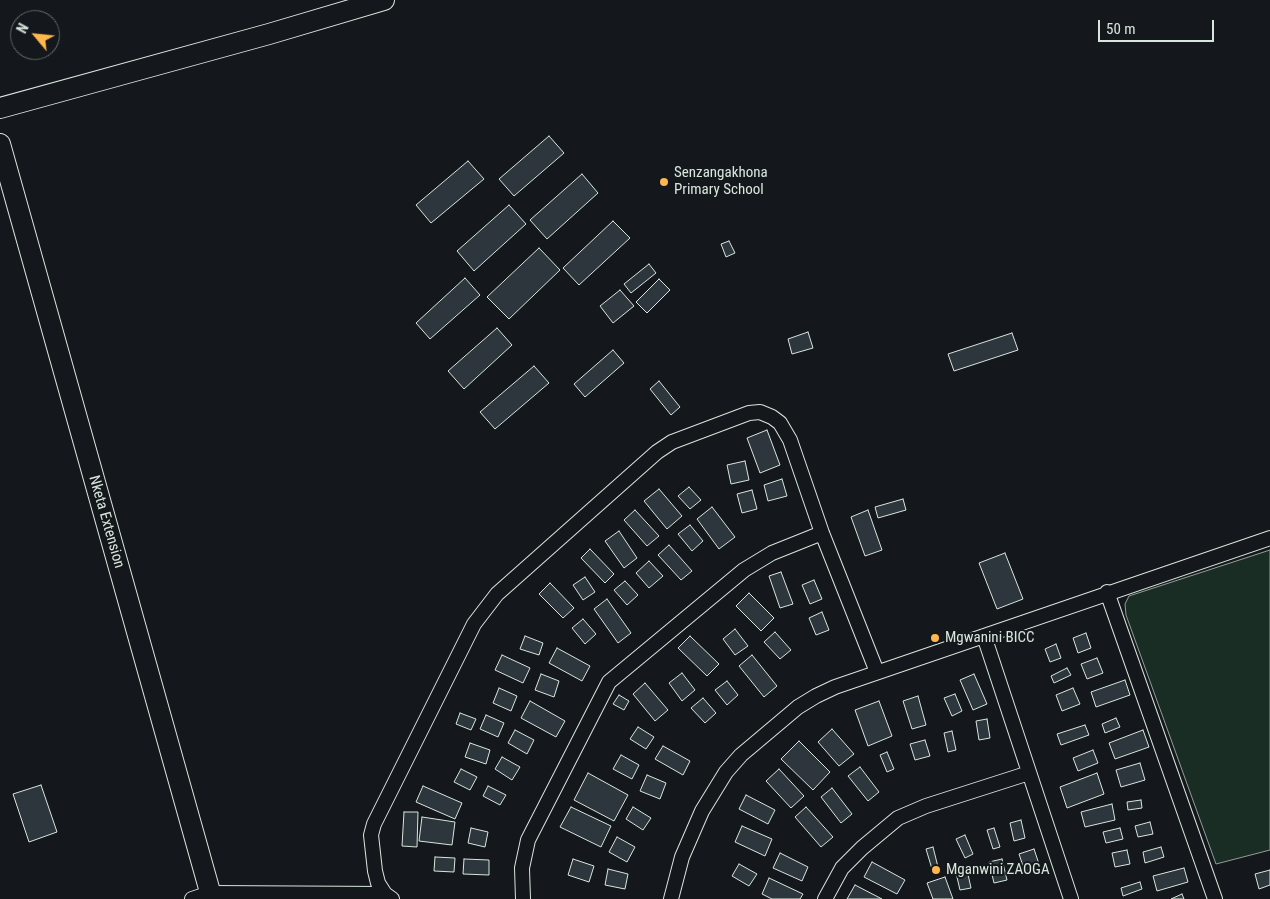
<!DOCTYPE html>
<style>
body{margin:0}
#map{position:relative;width:1270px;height:899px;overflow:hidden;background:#14181c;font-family:"Roboto Condensed",sans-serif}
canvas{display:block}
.north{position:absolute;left:10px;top:10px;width:50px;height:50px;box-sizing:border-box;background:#14181c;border:1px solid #626a69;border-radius:50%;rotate:298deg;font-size:14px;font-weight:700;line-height:20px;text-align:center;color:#d8e6dc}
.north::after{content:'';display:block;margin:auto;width:18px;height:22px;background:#ffb74d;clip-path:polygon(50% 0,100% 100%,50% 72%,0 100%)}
.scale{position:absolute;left:1098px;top:20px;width:116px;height:22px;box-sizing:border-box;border:2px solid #d8e6dc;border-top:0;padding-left:6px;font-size:15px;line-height:18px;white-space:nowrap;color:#d8e6dc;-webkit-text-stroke:4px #14181c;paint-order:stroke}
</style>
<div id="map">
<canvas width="1270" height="899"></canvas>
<div class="north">N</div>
<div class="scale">50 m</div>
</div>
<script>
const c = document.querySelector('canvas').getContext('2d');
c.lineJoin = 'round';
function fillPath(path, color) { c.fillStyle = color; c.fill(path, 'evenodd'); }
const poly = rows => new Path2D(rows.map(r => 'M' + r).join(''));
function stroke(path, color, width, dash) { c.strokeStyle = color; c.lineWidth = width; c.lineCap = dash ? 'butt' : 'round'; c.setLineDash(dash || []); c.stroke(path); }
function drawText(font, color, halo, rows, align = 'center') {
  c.font = font + ' "Roboto Condensed",sans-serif'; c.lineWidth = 4; c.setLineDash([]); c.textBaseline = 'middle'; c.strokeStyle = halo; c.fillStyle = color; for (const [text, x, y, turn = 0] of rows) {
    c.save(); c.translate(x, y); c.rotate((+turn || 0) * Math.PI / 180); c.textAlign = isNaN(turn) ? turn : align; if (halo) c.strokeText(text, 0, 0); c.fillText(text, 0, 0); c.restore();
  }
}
const green = poly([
 [1270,550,1270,850,1216,864,1126,615,1125,604,1129,596,1270,550]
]);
fillPath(green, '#1a2d24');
stroke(green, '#939e99', 1);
const building = poly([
 [549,136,564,153,514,196,499,179,549,136],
 [468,161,484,179,431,223,416,205,468,161],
 [582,174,598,193,547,239,530,220,582,174],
 [509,205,526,224,474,271,457,251,509,205],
 [613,221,630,238,579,285,563,268,613,221],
 [729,241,735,253,726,257,721,244,729,241],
 [539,248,560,270,509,319,487,297,539,248],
 [649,264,656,273,631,293,624,284,649,264],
 [465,278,480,295,430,339,416,323,465,278],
 [659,279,670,290,647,313,636,302,659,279],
 [620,290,634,306,613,323,600,306,620,290],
 [497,328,512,345,464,389,448,371,497,328],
 [808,332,813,348,792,354,788,339,808,332],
 [1012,333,1018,350,954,371,948,354,1012,333],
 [613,350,624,363,585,397,574,384,613,350],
 [534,366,549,383,495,429,480,412,534,366],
 [659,381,680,407,671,415,650,389,659,381],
 [767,430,780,465,760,473,747,438,767,430],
 [745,461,749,480,731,484,727,465,745,461],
 [782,479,787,496,768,501,764,485,782,479],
 [689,487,701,500,690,509,678,496,689,487],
 [659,489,682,516,667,529,644,501,659,489],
 [752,490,757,509,742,513,737,494,752,490],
 [903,499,906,510,878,518,875,507,903,499],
 [712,507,735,537,719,549,697,519,712,507],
 [635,510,659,536,647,546,624,520,635,510],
 [868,510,882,550,865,556,851,517,868,510],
 [690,525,703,541,692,551,678,534,690,525],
 [619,531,637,558,624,568,605,541,619,531],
 [669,545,692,571,681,580,658,555,669,545],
 [590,549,614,574,605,583,581,558,590,549],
 [1005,553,1023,599,997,609,979,563,1005,553],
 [649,561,663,576,649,588,636,573,649,561],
 [781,572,793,604,780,608,769,576,781,572],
 [585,577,595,592,583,600,573,585,585,577],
 [814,580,822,599,810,604,802,585,814,580],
 [625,581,638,595,627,605,614,590,625,581],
 [550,583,574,608,563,618,539,594,550,583],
 [749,593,774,618,761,631,736,606,749,593],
 [607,599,631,633,618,643,594,609,607,599],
 [822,612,829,630,816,635,809,618,822,612],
 [583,619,596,634,585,644,572,628,583,619],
 [735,629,748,646,735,655,723,639,735,629],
 [775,632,791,650,780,659,764,642,775,632],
 [1086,633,1091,648,1078,653,1073,638,1086,633],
 [525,636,543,643,539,655,520,649,525,636],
 [690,636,719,664,707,676,678,648,690,636],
 [1056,644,1061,658,1050,662,1045,649,1056,644],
 [557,648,590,666,582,681,549,663,557,648],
 [502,655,530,668,523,683,495,670,502,655],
 [752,655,777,686,764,697,739,666,752,655],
 [1097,658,1103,673,1087,679,1081,664,1097,658],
 [1067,668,1071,675,1054,683,1051,676,1067,668],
 [682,673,695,690,682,701,669,683,682,673],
 [541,674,559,681,554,697,535,690,541,674],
 [974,674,987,704,973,710,960,680,974,674],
 [1125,680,1130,695,1096,707,1091,692,1125,680],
 [727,681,738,695,727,705,715,690,727,681],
 [645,683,668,710,655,721,633,694,645,683],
 [499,688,517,696,511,711,493,703,499,688],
 [1073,688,1080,704,1062,711,1056,695,1073,688],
 [955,694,962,711,952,716,944,698,955,694],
 [619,695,629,701,624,710,613,704,619,695],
 [918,696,926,725,912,729,903,701,918,696],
 [703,698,716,713,705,723,691,708,703,698],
 [530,701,565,721,556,737,521,718,530,701],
 [879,701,892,736,868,746,855,710,879,701],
 [460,713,476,719,471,730,456,724,460,713],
 [486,715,504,723,498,737,480,729,486,715],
 [1116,718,1120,727,1105,733,1102,724,1116,718],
 [987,719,990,738,979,740,976,721,987,719],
 [1085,725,1089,735,1061,745,1057,734,1085,725],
 [638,727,654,737,646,749,630,739,638,727],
 [832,729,854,754,839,766,818,742,832,729],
 [515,730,534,740,527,754,508,743,515,730],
 [1143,730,1149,747,1115,759,1109,743,1143,730],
 [952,731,956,750,948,752,944,733,952,731],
 [925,740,930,756,915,760,910,744,925,740],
 [799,741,830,772,813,790,781,759,799,741],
 [470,743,490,750,486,764,465,757,470,743],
 [663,746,690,761,683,775,655,759,663,746],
 [1093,750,1098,763,1078,771,1073,758,1093,750],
 [887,752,894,769,887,772,880,755,887,752],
 [621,755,639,765,632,779,613,769,621,755],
 [502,757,520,767,512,780,495,769,502,757],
 [1140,763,1145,780,1121,787,1116,770,1140,763],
 [860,767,879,792,868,801,848,776,860,767],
 [461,769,477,777,470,790,454,782,461,769],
 [779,769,804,796,791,808,766,781,779,769],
 [588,773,628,795,614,821,574,800,588,773],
 [1097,773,1104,794,1067,808,1060,787,1097,773],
 [647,775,666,783,660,799,640,791,647,775],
 [41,785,57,832,29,842,13,794,41,785],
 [423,786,462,803,455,819,416,802,423,786],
 [488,786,506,795,500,805,483,796,488,786],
 [832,788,852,814,841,823,821,797,832,788],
 [746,795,775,810,768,824,739,809,746,795],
 [1141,800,1142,808,1128,810,1127,802,1141,800],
 [1112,804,1115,820,1085,827,1081,812,1112,804],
 [571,807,611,826,601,847,560,827,571,807],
 [633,807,651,818,643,830,626,819,633,807],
 [806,807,833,837,821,847,795,817,806,807],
 [404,812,418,812,417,847,402,846,404,812],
 [422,817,455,822,452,845,419,841,422,817],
 [1021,820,1025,838,1014,841,1010,823,1021,820],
 [1150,822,1153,834,1138,837,1135,826,1150,822],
 [742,826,772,839,765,856,735,842,742,826],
 [471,828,488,832,485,847,468,843,471,828],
 [994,828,1000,847,993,849,987,830,994,828],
 [1120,828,1123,839,1106,843,1103,832,1120,828],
 [965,835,973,854,965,858,956,839,965,835],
 [617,837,635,847,627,862,609,852,617,837],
 [933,847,938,867,932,869,926,849,933,847],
 [1161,847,1164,857,1145,863,1143,852,1161,847],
 [1034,849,1040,867,1025,872,1019,854,1034,849],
 [1127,850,1130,864,1115,867,1112,853,1127,850],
 [780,853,808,867,802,881,773,868,780,853],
 [435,857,455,858,454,872,434,871,435,857],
 [464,859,489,860,489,875,463,874,464,859],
 [573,859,594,866,589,882,568,875,573,859],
 [1002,859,1007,880,994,883,989,862,1002,859],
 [872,862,905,880,897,894,864,877,872,862],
 [739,864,757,874,749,886,732,876,739,864],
 [1184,868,1188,882,1157,891,1153,876,1184,868],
 [608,869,628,874,625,889,605,885,608,869],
 [967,870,971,888,960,890,956,873,967,870],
 [1270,870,1270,885,1259,889,1255,874,1270,870],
 [945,877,953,899,933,899,927,883,945,877],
 [769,878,803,894,800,899,772,899,762,894,769,878],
 [1140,882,1142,889,1123,896,1121,888,1140,882],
 [855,885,882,899,847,899,855,885],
 [1182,894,1184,899,1171,899,1182,894]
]);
fillPath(building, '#2c363c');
stroke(building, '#d8e6dc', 1);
const street = poly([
 [1107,592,1215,899],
 [984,636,1071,899],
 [192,899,210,893,385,894],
 [392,899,385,894,378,883,375,871,371,835,374,824,474,624,497,594,657,452,672,442,749,413,760,412,772,417,780,423,790,440,822,533,877,672],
 [523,899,522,868,528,840,609,682,744,570,772,553,822,533],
 [671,899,682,857,702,811,726,772,741,755,798,707,816,696,835,687,1270,538],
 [825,899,842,868,862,848,898,818,926,806,1029,773]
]);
const secondary = poly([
 [0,108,269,34,384,0],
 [0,144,212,899]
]);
stroke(street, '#d8e6dc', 16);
stroke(secondary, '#d8e6dc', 22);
stroke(street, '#14181c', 14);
stroke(secondary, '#14181c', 20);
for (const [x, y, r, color] of [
 [664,182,5,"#ffb74d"],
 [935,638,5,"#ffb74d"],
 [936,870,5,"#ffb74d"]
]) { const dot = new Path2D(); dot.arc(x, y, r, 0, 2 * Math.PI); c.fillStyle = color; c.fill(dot); stroke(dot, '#14181c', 2); }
drawText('15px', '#d8e6dc', '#14181c', [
 ["Senzangakhona",674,173],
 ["Primary School",674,190],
 ["Mgwanini BICC",945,638],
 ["Mganwini ZAOGA",946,870]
], 'left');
drawText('15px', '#d8e6dc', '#14181c', [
 ["Nketa Extension",106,522,74]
]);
</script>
